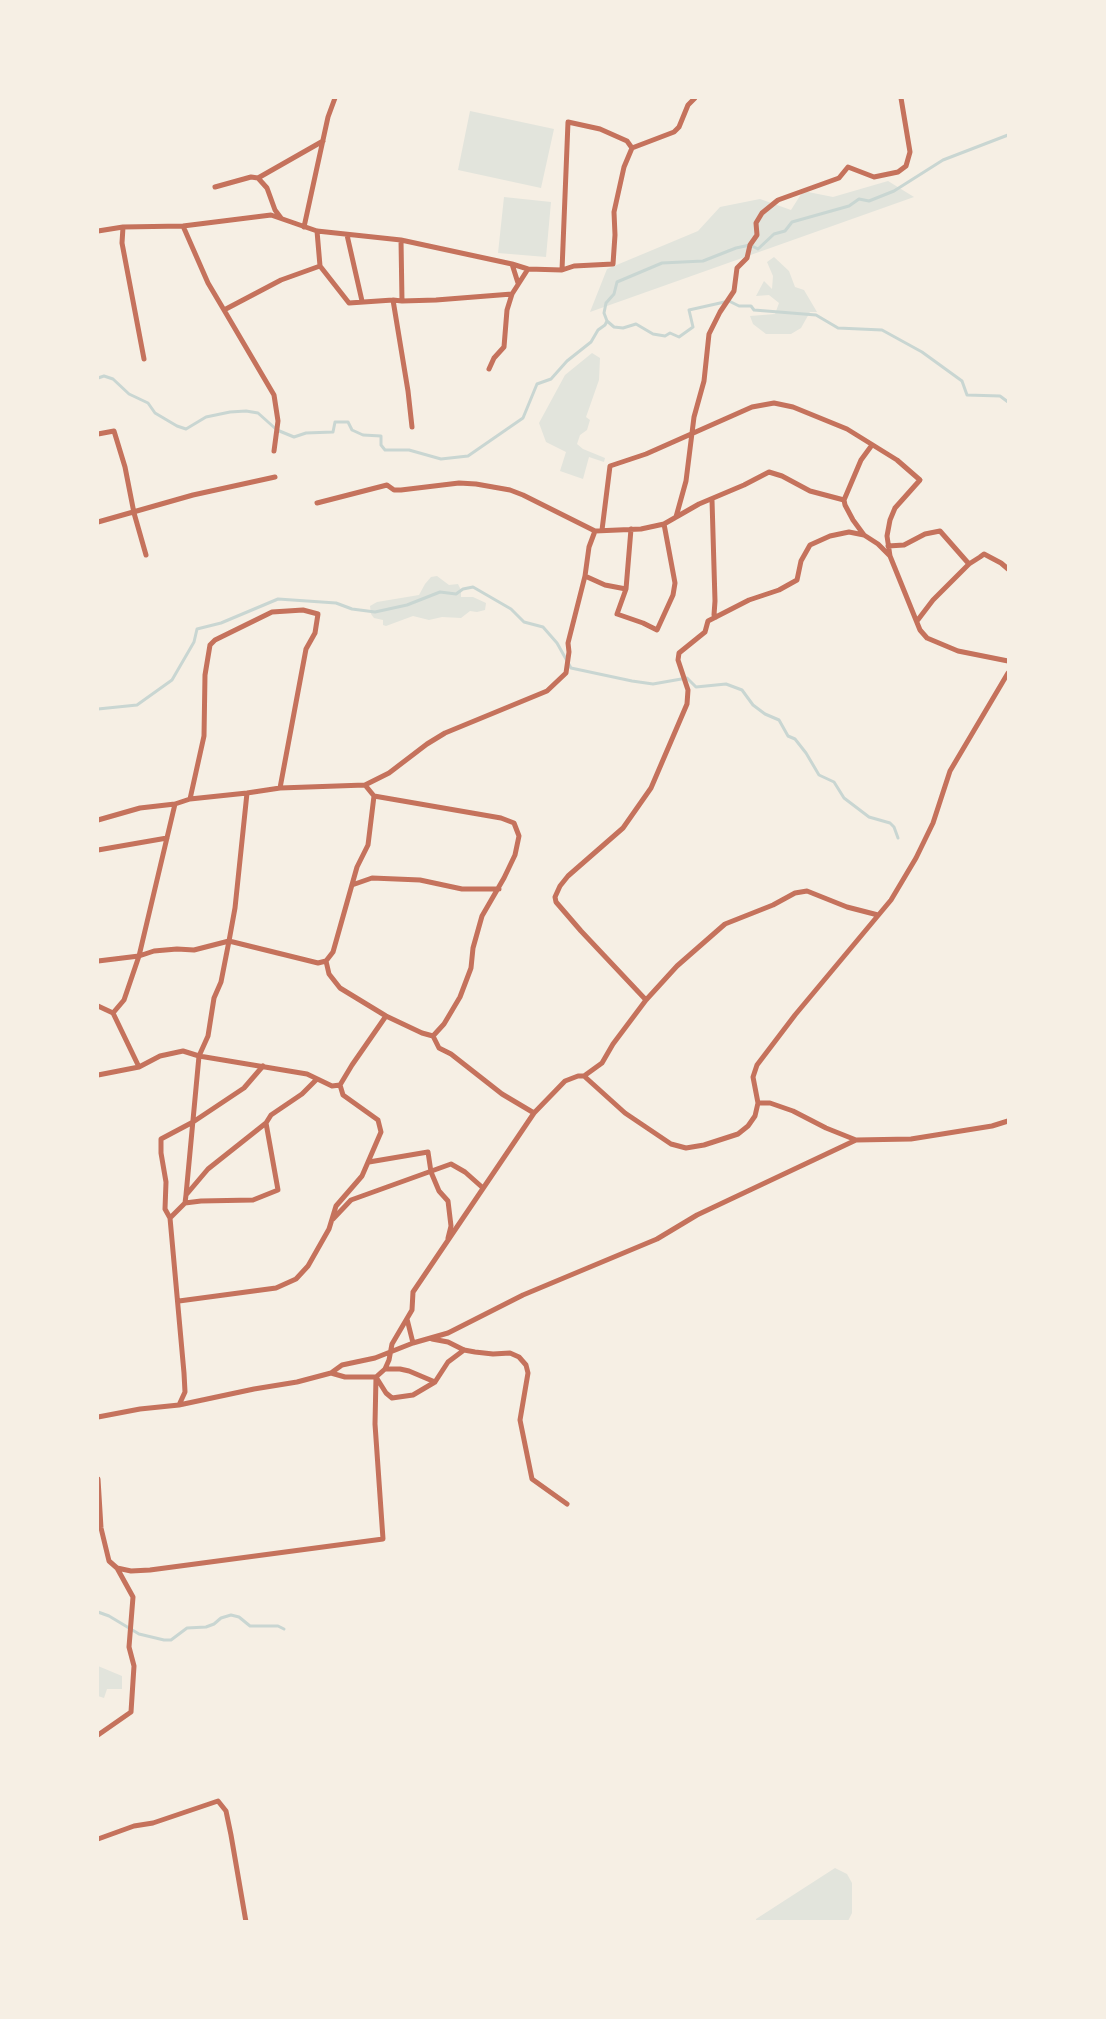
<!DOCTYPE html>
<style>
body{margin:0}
#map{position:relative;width:1106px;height:2019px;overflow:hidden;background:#f6efe4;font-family:"Roboto Condensed",sans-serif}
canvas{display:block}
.frame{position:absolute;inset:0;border:99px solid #f6efe4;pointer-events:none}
</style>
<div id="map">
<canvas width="1106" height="2019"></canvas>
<div class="frame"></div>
</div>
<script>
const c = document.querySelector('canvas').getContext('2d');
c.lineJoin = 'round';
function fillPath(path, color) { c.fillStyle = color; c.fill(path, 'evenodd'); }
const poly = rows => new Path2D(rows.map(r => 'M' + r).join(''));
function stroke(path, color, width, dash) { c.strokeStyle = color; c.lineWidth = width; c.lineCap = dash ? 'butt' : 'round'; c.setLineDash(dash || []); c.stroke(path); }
fillPath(poly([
 [470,111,554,129,541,188,458,170],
 [888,181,914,197,590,312,607,269,698,231,720,207,760,199,791,210,803,191,833,197],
 [504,197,551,202,546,257,498,253],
 [774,257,789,271,795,287,804,290,817,312,810,312,801,328,791,334,766,334,753,324,750,316,775,314,779,303,769,295,756,296,764,281,772,289,773,276,767,262],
 [592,353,600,358,599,380,586,417,590,420,587,430,580,435,577,444,583,449,605,458,604,462,589,457,583,479,560,471,566,452,546,442,539,423,565,375],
 [437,576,449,585,458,584,461,590,461,597,473,597,486,603,485,610,477,612,470,611,461,618,442,617,429,620,413,616,386,626,383,625,383,620,374,618,371,614,370,606,377,602,419,595,425,584,431,577],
 [98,1666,122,1676,122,1689,107,1689,104,1698,98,1696],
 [835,1868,847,1874,852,1883,852,1913,848,1921,756,1921,756,1919]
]), '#e2e4dc');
stroke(poly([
 [607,321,604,313,606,303,614,294,617,282,662,263,703,261,736,248,750,245,758,249,774,234,785,231,792,222,849,206,859,199,869,201,894,191,943,160,1008,135],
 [98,378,104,376,113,379,129,394,148,403,155,413,177,426,186,429,206,417,230,412,246,411,258,413,277,430,294,437,306,433,333,432,335,422,348,422,352,430,363,435,381,436,381,445,385,450,409,450,441,459,468,456,523,418,537,384,551,379,567,361,591,342,598,330,605,325,607,321,614,327,623,328,636,324,653,334,665,336,670,333,679,337,693,327,689,310,729,301,739,306,751,306,754,310,816,315,838,328,882,330,922,352,962,381,967,395,1000,396,1008,402],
 [98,709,137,705,172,680,194,642,197,629,221,623,278,599,336,603,352,609,375,612,407,605,440,592,456,594,463,589,473,587,511,609,524,622,543,627,557,643,571,668,632,681,653,684,687,678,696,687,726,684,742,690,753,705,765,714,779,720,788,736,795,739,806,753,819,775,834,782,844,798,869,817,890,823,894,827,898,838],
 [98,1612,109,1616,139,1634,164,1640,171,1640,187,1628,206,1627,214,1624,221,1618,231,1615,239,1617,250,1626,278,1626,284,1629]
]), '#c9d6d2', 3);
stroke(poly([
 [258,178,323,141],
 [215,187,251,177,258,178,267,188,275,210,281,218],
 [183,226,208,283,224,310,281,280,320,266,317,231],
 [123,227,122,243,144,359],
 [304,227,328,117,335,98],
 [98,231,123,227,183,226,271,215,317,231,401,240,512,264,528,269,562,270,574,266,613,264,615,235,614,212,624,167,632,148,674,132,679,127,688,105,695,98],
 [347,235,362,301],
 [401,240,402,301,393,300,408,391,412,427],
 [512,264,518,283],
 [320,266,349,303,393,300],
 [562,270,568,122,600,129,627,141,632,148],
 [402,301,436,300,512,294],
 [224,310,274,395,278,421,274,451],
 [489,369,494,358,504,347,507,310,512,294,528,269],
 [98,434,114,431,125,467,134,513,146,555],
 [712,500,715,601,714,615,716,617],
 [317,503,387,485,394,490,401,490,459,483,476,484,510,490,523,495,595,531,641,529,664,524,699,504,744,485,769,472,782,476,810,491,844,500],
 [676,517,686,481,694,417,704,381,709,334,720,312,734,291,737,268,747,258,750,245,757,235,756,223,762,213,778,200,839,178,848,167,874,177,898,172,906,166,910,152,901,98],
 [98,522,193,495,275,477],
 [631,529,626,589,617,614,643,623,657,630,673,595,675,583,664,524],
 [602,530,610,466,646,454,752,407,774,403,793,407,847,429,897,460,920,480,895,508,890,520,887,536,890,556],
 [864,535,853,520,845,505,844,500,861,460,872,445],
 [888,546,904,545,925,534,940,531,969,564],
 [585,576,605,585,626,589],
 [917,621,933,600,969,564,980,557,984,554,1001,563,1008,569],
 [365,785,389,773,427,744,445,733,547,691,566,673,569,652,568,643,585,576,589,547,595,531],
 [374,796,501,818,514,823,519,836,515,855,504,878,482,916,473,948,471,968,460,997,444,1024,433,1036],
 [190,799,204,736,205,675,210,645,215,640,272,612,303,610,318,614,315,633,306,649,280,788],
 [98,820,140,808,175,804,190,799,247,793,280,788,365,785,374,796,368,845,357,867,333,952,326,961,318,963,229,941,194,950,177,949,154,951,139,956,98,961],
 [98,850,167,838],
 [352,885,372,878,420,880,462,889,499,889],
 [326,961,329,974,340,988,386,1016,422,1033,433,1036,439,1048,451,1054,502,1094,534,1113],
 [646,1000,677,966,725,924,773,905,795,893,807,891,847,907,878,915],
 [98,1006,113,1013,139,1067],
 [113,1013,124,1000,139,956,175,804],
 [98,1075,139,1067,160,1056,183,1051,199,1056,307,1074,332,1086,340,1085],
 [584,1076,602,1063,613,1044,646,1000,581,931,556,902,555,897,560,886,568,876,623,828,651,788,687,704,688,690,678,660,679,653,705,632,708,621,749,600,779,590,797,580,801,561,810,545,830,536,849,532,864,535,878,544,890,556,920,630,927,638,958,651,1008,661],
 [758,1103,770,1103,793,1111,826,1128,856,1140,911,1139,992,1126,1008,1121],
 [266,1123,271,1115,302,1094,316,1080],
 [369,1162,428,1152,431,1172,439,1191,448,1201,451,1226,448,1238],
 [186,1195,199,1056,208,1036,214,998,221,982,229,941,235,908,247,793],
 [170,1218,185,1203,201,1201,253,1200,278,1190,266,1123,208,1169,186,1195,185,1203],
 [333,1219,351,1200,451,1164,465,1172,483,1188],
 [179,1301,276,1288,296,1279,308,1266,329,1229,336,1206,362,1176,381,1132,378,1120,343,1095,340,1085,352,1065,386,1016],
 [407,1319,413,1343],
 [432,1339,448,1342,464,1350,475,1352,493,1354,510,1353,519,1357,526,1365,528,1373,520,1420,532,1479,567,1504],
 [464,1350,448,1362,435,1382,413,1395,392,1398,386,1393,376,1377,385,1369,389,1360,392,1344,412,1310,413,1292,534,1113,565,1081,578,1076,584,1076,625,1113,671,1144,686,1148,704,1145,738,1134,748,1126,755,1116,758,1103,753,1077,757,1065,795,1015,891,900,916,858,933,823,950,771,1008,673],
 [385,1369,400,1369,409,1371,435,1382],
 [179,1405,185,1392,184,1373,170,1218,165,1209,166,1182,161,1153,161,1139,193,1122,244,1088,263,1066],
 [98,1417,140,1409,179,1405,254,1389,297,1382,331,1373,342,1365,375,1358,413,1343,448,1333,523,1295,657,1239,697,1215,856,1140],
 [98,1479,101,1528,109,1561,117,1568,131,1571,150,1570,383,1539,375,1424,376,1377,345,1377,331,1373],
 [98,1735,131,1712,134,1666,129,1647,133,1597,117,1568],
 [98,1839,134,1826,153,1823,218,1801,226,1811,231,1835,246,1922]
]), '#c5725c', 5);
</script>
